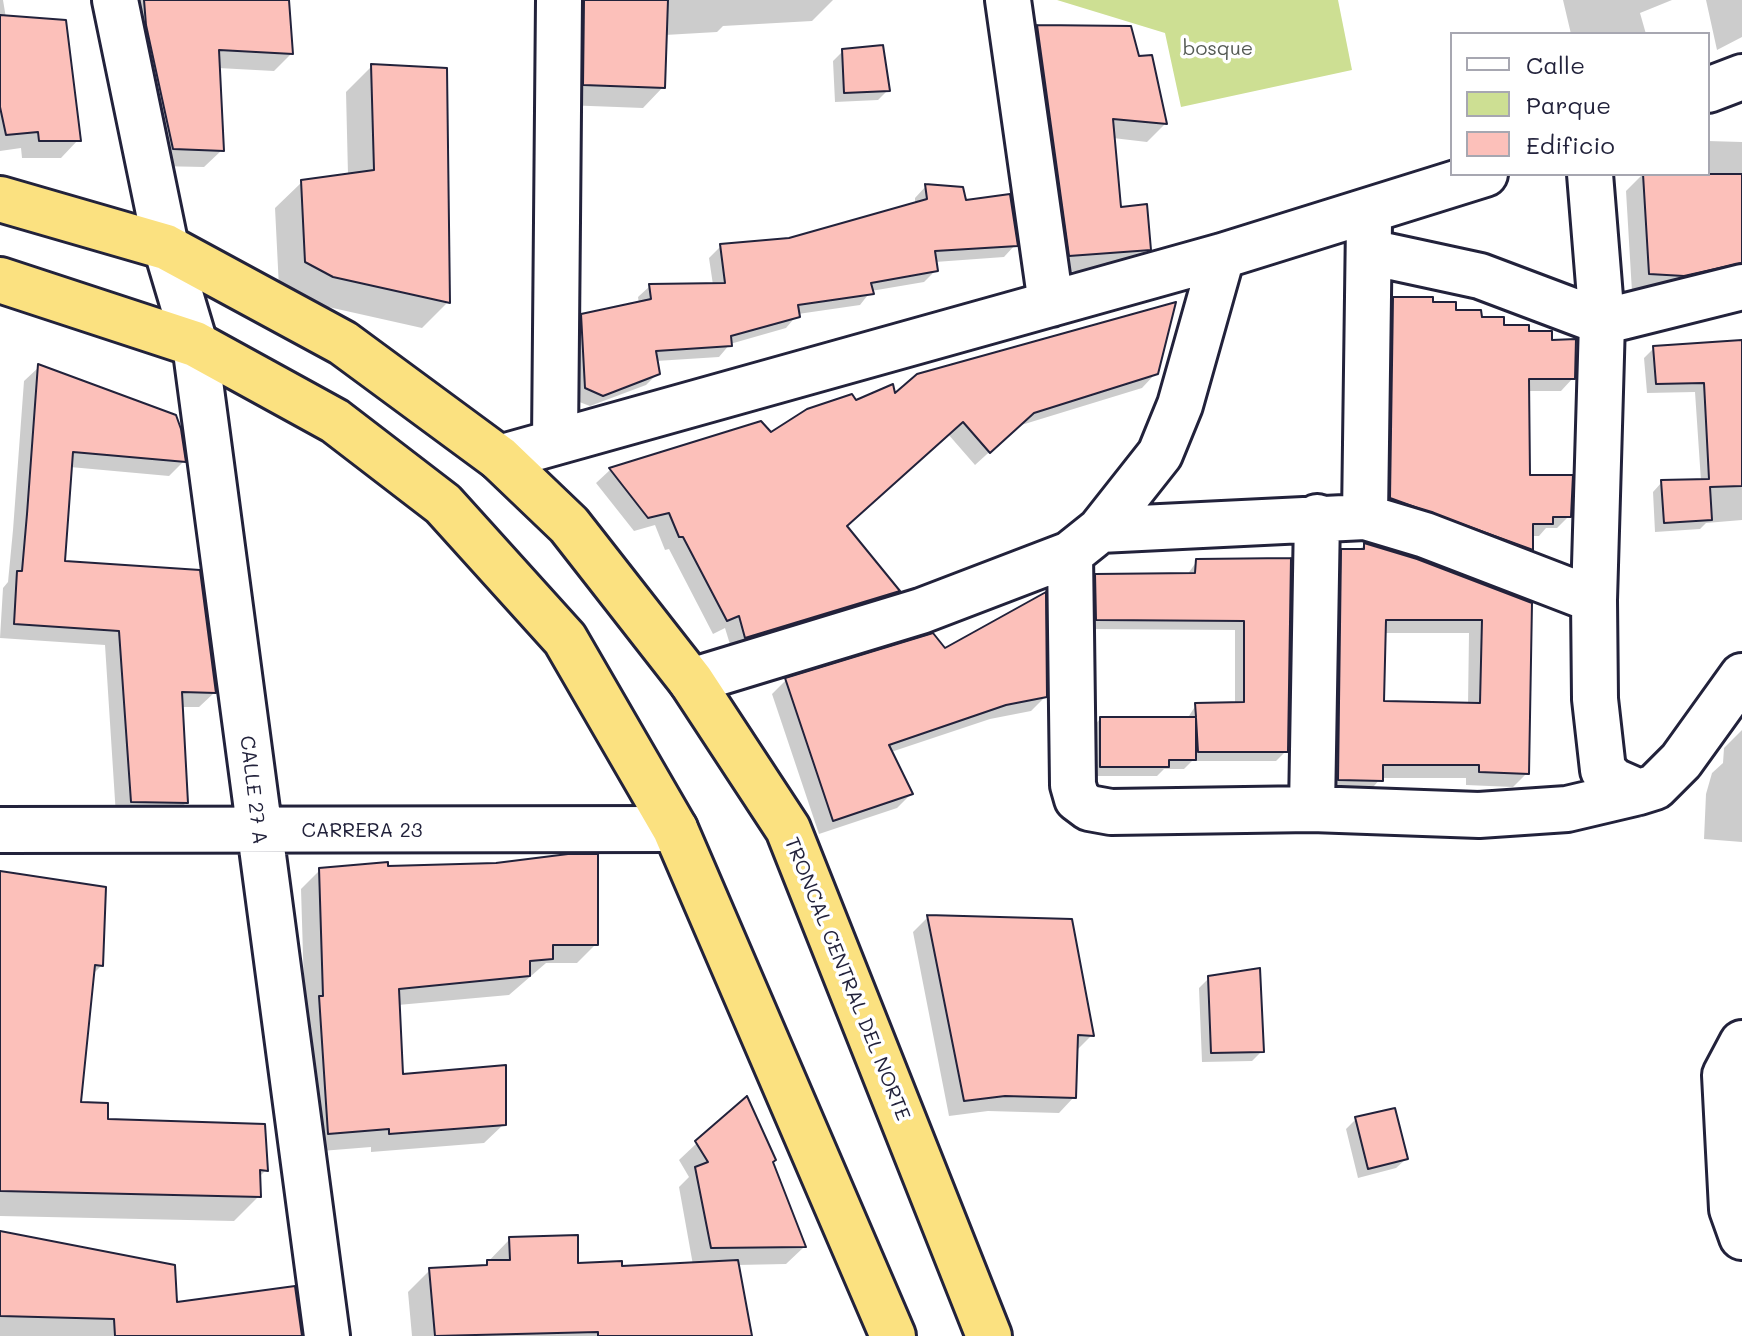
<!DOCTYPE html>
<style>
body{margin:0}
#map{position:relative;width:1742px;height:1336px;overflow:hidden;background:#fff;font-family:Mali,sans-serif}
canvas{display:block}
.legend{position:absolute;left:1450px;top:32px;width:260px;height:144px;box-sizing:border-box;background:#fff;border:2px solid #a7a7b1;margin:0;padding:10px 14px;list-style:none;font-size:24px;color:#22223b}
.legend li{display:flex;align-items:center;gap:16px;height:40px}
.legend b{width:40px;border:2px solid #a7a7b1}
</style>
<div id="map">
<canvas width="1742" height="1336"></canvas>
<ul class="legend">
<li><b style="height:10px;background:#fff"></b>Calle</li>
<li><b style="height:22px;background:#cddf93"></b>Parque</li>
<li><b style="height:22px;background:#fcc0ba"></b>Edificio</li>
</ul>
</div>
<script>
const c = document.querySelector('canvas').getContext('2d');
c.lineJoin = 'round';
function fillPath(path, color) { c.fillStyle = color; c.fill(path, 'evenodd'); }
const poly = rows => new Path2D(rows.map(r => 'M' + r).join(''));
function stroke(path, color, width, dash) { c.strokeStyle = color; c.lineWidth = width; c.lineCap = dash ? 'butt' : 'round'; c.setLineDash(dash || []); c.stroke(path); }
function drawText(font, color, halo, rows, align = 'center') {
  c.font = font + ' Mali,sans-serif'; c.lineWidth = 7; c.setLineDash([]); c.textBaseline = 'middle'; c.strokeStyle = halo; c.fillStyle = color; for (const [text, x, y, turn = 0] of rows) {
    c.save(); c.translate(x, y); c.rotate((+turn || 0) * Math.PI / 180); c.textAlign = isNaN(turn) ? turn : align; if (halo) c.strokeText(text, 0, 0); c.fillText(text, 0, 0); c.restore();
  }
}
fillPath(poly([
 [1057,0,1338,0,1352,70,1181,107,1165,33]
]), '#cddf93');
fillPath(poly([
 [0,0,3,0,6,18,78,140,61,158,22,158,21,148,0,151],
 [126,0,287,0,291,54,274,71,218,68,222,150,204,167,156,166],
 [555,0,833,0,812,21,723,26,717,32,665,35,663,87,643,108,564,105],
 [1563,0,1672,0,1640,13,1646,34,1571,34],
 [1706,0,1742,0,1742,37,1717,50],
 [1038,27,1138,58,1151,57,1165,124,1147,142,1113,138,1119,209,1149,249,1130,267,1052,273,1020,45],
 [843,51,888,90,878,100,835,102,833,61],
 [372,66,448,302,422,328,306,302,279,288,275,208,302,182,348,175,346,92],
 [1708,141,1742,142,1742,288,1632,292,1626,191,1643,174,1708,174],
 [926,186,964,203,1015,245,1004,257,935,262,936,270,924,282,871,291,860,305,798,314,786,328,730,344,719,357,656,361,658,373,646,385,590,406,574,400,570,328,582,316,639,304,638,297,650,286,713,285,709,258,721,246,790,240,915,204,915,198],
 [1394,299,1431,304,1550,342,1573,378,1561,391,1528,391,1528,477,1569,516,1557,528,1546,528,1539,536,1531,536,1531,549,1519,561,1379,511,1381,311],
 [1742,342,1742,520,1706,523,1700,529,1655,532,1653,492,1662,482,1701,481,1695,392,1647,393,1644,358,1654,348],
 [39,367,183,462,169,476,70,467,63,563,214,693,199,707,181,707,186,803,171,817,116,816,105,645,0,638,3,588,8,582,13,530,24,381],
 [1156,373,1142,388,1018,426,975,465,948,434,845,526,897,591,884,605,732,651,725,628,713,634,669,549,665,550,655,525,634,531,596,483,610,470,760,424,771,435,856,402],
 [1364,545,1530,604,1527,773,1513,787,1466,785,1466,778,1381,778,1367,794,1325,793,1328,565,1342,551,1358,551],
 [1383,633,1469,633,1468,705,1382,703],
 [1289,560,1286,751,1276,761,1192,761,1184,769,1164,769,1157,776,1091,776,1091,729,1100,719,1187,719,1196,705,1235,704,1235,630,1087,629,1086,585,1096,576,1187,575,1197,561],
 [944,650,1045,697,1031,711,990,719,891,752,911,794,897,808,819,834,772,694,786,680],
 [1742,730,1742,842,1704,839,1706,794,1712,773,1723,763,1724,748],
 [386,868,596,944,577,963,546,963,509,995,398,1005,401,1076,504,1124,484,1143,371,1152,371,1147,309,1152,301,889,320,870],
 [0,873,101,966,92,975,79,1103,106,1121,266,1170,259,1177,259,1196,234,1221,0,1216],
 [928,917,1092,1035,1076,1051,1074,1097,1059,1113,988,1111,949,1116,913,932],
 [1209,978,1262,1051,1252,1061,1202,1062,1199,988],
 [1356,1119,1406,1159,1396,1168,1358,1178,1346,1129],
 [697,1143,771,1163,804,1247,786,1264,737,1265,750,1336,412,1336,408,1292,430,1270,482,1268,510,1239,576,1266,620,1268,693,1265,679,1187,689,1177,679,1160],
 [0,1233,175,1305,298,1336,0,1336]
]), '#0003');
const building = poly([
 [144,0,289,0,293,54,219,50,224,151,173,149,146,25,144,0],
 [584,0,668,0,665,88,583,85,584,0],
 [0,15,66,20,81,141,39,141,38,132,6,135,0,107,0,15],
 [1037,25,1131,26,1139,56,1152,55,1167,124,1113,119,1121,207,1147,204,1151,250,1069,256,1037,25],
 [883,45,890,91,844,93,842,49,883,45],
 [371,64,447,68,450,303,333,277,305,262,301,180,374,170,371,64],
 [1643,174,1742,174,1742,263,1684,276,1649,274,1643,174],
 [925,184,963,187,966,200,1010,194,1018,246,935,251,938,271,871,283,874,294,798,305,800,317,731,336,732,346,656,351,660,374,603,396,585,388,581,314,651,299,649,284,725,283,720,244,789,238,927,199,925,184],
 [1393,297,1433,297,1433,302,1456,302,1456,310,1481,310,1482,317,1504,317,1504,325,1529,325,1529,331,1552,331,1552,340,1576,339,1575,379,1529,379,1530,475,1573,475,1571,517,1553,517,1553,524,1533,524,1533,550,1390,498,1393,297],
 [1176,302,1158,374,1034,413,990,453,963,422,847,526,900,591,745,638,739,616,727,621,683,537,679,537,669,513,648,518,609,468,761,421,771,432,807,409,852,394,856,400,893,384,895,393,917,374,1176,302],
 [1742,340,1742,486,1710,487,1712,520,1664,523,1661,480,1709,479,1704,383,1656,384,1653,346,1742,340],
 [38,364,176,415,181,429,186,462,73,452,65,561,200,570,216,693,182,692,188,803,131,802,119,631,14,624,17,571,22,571,27,514,38,364],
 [1364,543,1417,559,1532,603,1529,774,1479,772,1479,765,1383,765,1383,781,1338,780,1341,549,1364,549,1364,543],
 [1386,620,1482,620,1480,703,1384,701,1386,620],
 [1291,558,1288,752,1198,752,1196,718,1196,760,1169,760,1169,767,1100,767,1100,717,1196,717,1195,703,1244,702,1244,621,1096,620,1095,574,1195,573,1196,559,1291,558],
 [1046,592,1047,697,1006,705,889,745,913,794,833,821,785,678,933,633,945,648,1046,592],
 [568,854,598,854,598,945,553,945,553,959,530,961,530,976,399,989,403,1074,506,1065,506,1125,389,1134,389,1129,328,1134,319,996,323,996,319,868,388,862,388,866,496,863,568,854],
 [0,871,106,887,103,966,95,965,81,1102,108,1103,108,1119,265,1124,268,1171,260,1170,261,1197,0,1191,0,871],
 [927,915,1072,919,1094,1036,1078,1035,1076,1098,1005,1096,964,1101,927,915],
 [1260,968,1264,1052,1211,1053,1208,976,1260,968],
 [747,1096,776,1160,773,1162,806,1247,711,1248,695,1167,708,1162,695,1141,747,1096],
 [1395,1108,1408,1159,1368,1169,1355,1117,1395,1108],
 [0,1231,175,1265,177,1302,295,1286,302,1336,115,1336,114,1319,0,1316,0,1231],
 [578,1235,578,1263,622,1261,622,1266,738,1260,752,1336,598,1336,598,1332,435,1336,429,1268,487,1265,487,1260,510,1260,509,1237,578,1235]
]);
fillPath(building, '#fcc0ba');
stroke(building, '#22223b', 2);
const minor = poly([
 [115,0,166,247,195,344,327,1336],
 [1008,0,1051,304],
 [1708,90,1742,77],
 [1590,174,1602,322,1594,600,1595,699,1603,770,1614,781,1639,792,1655,787,1681,761,1742,676],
 [1369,252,1480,276,1602,322,1742,287],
 [555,442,559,0],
 [499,458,1222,256,1485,174],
 [1365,517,1369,223],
 [1100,530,1365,517,1425,535,1594,600],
 [1070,554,1073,785,1077,799,1089,808,1111,812,1312,809,1479,815,1567,809,1639,792],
 [691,681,921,611,1070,554,1100,530,1160,454,1180,405,1222,256],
 [1312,809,1317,517],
 [0,830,675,829],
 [1742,1043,1725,1075,1732,1209,1742,1237]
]);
const trunk = poly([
 [0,199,166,247,343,343,499,458,569,525,691,681,788,829,989,1336],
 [0,280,195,344,335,421,443,504,565,639,675,829,893,1336]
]);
stroke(minor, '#22223b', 50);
stroke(trunk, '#22223b', 50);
stroke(minor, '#fff', 44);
stroke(trunk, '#fbe180', 44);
drawText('20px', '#555b55', '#fff', [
 ["bosque",1218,49]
]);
drawText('20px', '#22223b', '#fff', [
 ["CALLE 27 A",253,790,83],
 ["CARRERA 23",362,831],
 ["TRONCAL CENTRAL DEL NORTE",847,979,68]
]);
</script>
